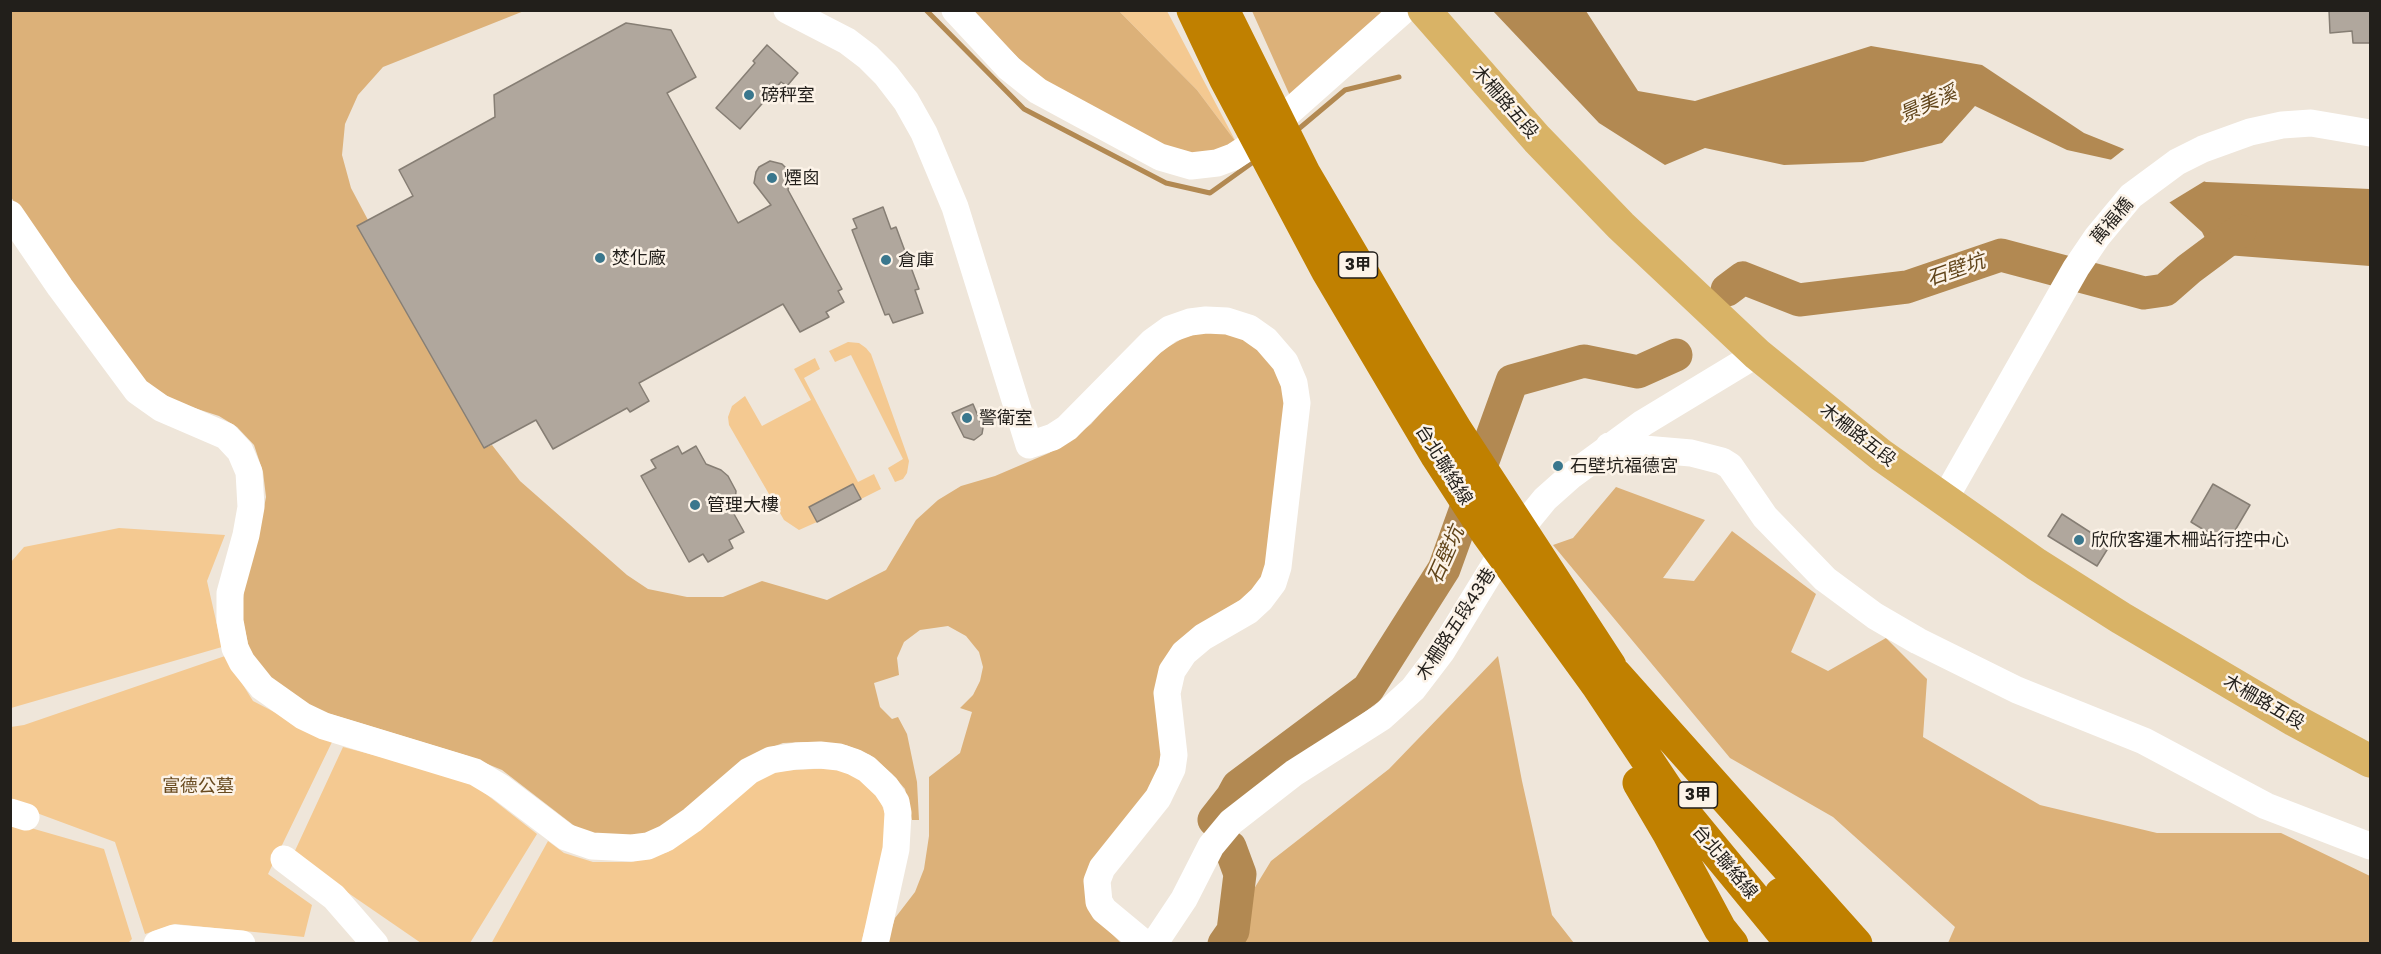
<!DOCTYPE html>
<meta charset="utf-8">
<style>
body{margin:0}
#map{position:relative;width:2381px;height:954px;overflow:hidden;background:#efe6da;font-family:"Golos Text",sans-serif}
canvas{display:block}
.frame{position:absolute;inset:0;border:12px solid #221f1b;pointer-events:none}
</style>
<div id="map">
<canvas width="2381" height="954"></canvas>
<div class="frame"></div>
</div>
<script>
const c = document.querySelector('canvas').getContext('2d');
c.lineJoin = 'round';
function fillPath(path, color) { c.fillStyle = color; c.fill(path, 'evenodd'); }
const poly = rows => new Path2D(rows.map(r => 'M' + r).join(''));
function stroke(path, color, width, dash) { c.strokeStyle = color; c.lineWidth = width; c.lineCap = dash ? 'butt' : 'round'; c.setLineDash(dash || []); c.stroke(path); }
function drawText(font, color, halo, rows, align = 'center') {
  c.font = font + ' "Golos Text","Noto Sans TC",sans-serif'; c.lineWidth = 5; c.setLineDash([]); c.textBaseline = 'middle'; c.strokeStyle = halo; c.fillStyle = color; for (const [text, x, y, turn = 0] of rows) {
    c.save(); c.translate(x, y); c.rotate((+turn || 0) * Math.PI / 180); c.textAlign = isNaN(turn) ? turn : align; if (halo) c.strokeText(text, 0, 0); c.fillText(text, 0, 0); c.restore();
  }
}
fillPath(poly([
 [1119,11,1167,11,1236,142,1197,90],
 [848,342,859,343,866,348,871,354,907,455,909,461,907,473,903,479,895,482,888,468,903,459,851,355,835,362,829,351],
 [815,358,820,369,804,378,858,482,874,474,881,489,861,499,853,484,809,507,817,522,799,530,784,520,729,425,728,417,732,406,745,396,762,426,811,400,794,369],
 [119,528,225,535,207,581,222,647,11,708,11,562,24,547],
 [225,656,253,701,332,742,268,874,312,905,304,937,175,924,145,934,115,842,26,809,11,800,11,727,24,725],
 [343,747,468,780,537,834,470,943,421,943,293,855],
 [833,768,856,776,877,793,887,818,882,866,861,943,491,944,548,841,564,853,593,862,631,862,668,852,711,820,757,778,776,771],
 [10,822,104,849,132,939,127,944,11,943]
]), '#f4c991');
fillPath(poly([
 [1379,10,1381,13,1291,98,1252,11],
 [10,11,524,11,383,67,358,95,345,124,342,155,351,188,368,220,358,227,484,448,492,445,520,481,627,575,648,589,687,597,723,597,762,581,827,600,886,570,916,520,938,500,961,486,995,476,1049,453,1071,440,1091,424,1138,371,1168,347,1185,337,1206,332,1236,335,1257,348,1272,365,1282,383,1285,403,1267,557,1262,579,1252,592,1193,632,1163,745,1157,779,1124,822,1099,921,1121,943,887,943,895,918,915,892,924,869,929,836,929,777,960,753,972,712,960,708,973,695,980,681,983,667,979,652,966,636,948,626,920,630,904,642,897,658,899,675,874,683,880,707,892,719,898,717,907,734,917,782,919,820,912,820,905,789,892,774,870,755,846,745,805,742,783,743,756,753,700,801,650,834,612,836,581,831,502,770,468,756,314,709,265,674,251,657,241,612,246,578,259,534,266,497,263,472,254,445,237,427,219,416,179,403,148,385,50,257,11,197],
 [970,11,1119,11,1197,90,1236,142,1218,152,1198,155,1177,152,1039,78],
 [1616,487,1705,520,1663,578,1694,581,1732,531,1816,594,1791,652,1828,671,1886,638,1927,679,1923,737,2040,805,2157,833,2281,833,2370,876,2370,943,1948,943,1955,927,1833,817,1730,758,1553,545,1573,538],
 [1498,656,1522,781,1552,915,1574,943,1221,943,1271,861,1389,769]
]), '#dcb179');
fillPath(poly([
 [1493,11,1586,11,1638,91,1695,101,1871,46,1982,65,2084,133,2206,182,2370,189,2370,266,2213,254,2202,232,2126,163,2067,150,1975,106,1942,143,1863,162,1784,165,1705,148,1665,165,1599,123]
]), '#b28952');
fillPath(poly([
 [2127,147,2208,179,2167,204,2125,165,2108,162]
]), '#efe6da');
stroke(poly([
 [926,10,1024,109,1166,183,1210,193,1256,160],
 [1295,132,1345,90,1399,77]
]), '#b28952', 5);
stroke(poly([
 [1727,290,1743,278,1799,300,1907,287,2001,255,2144,293,2165,290,2189,269,2240,231],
 [1214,820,1232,797,1238,786,1368,689,1444,569,1512,381,1584,361,1638,372,1676,355],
 [1224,944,1233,931,1240,874,1230,847]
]), '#b28952', 33);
const building = poly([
 [2329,10,2370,10,2370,43,2353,43,2352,31,2330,33,2329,10],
 [626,23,671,30,696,77,667,93,738,223,771,205,754,183,756,172,759,167,770,161,782,164,786,168,790,180,788,190,842,289,838,291,844,302,826,312,829,317,800,332,783,304,639,383,649,401,630,412,627,408,553,449,536,420,484,448,357,226,413,196,399,170,495,117,494,95,626,23],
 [767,45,798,73,787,86,781,82,740,129,716,108,755,63,753,61,767,45],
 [883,207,891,229,896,227,919,289,915,290,923,313,893,323,889,314,885,315,852,230,857,228,853,219,883,207],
 [973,404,983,428,982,434,974,440,964,437,952,413,973,404],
 [678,446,682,454,696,446,706,464,721,470,728,476,736,491,734,514,744,532,729,540,733,548,708,562,703,554,689,562,641,476,656,468,651,460,678,446],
 [853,484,861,499,817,522,809,507,853,484],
 [2213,484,2250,505,2227,544,2191,522,2213,484],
 [2062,514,2110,545,2097,566,2048,536,2062,514]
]);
fillPath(building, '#b0a79d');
stroke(building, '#867e74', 1.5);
stroke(poly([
 [787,10,847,41,868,57,886,75,906,101,924,133,955,207,1029,445,1053,437,1067,428,1152,342,1170,329,1190,322,1206,320,1227,321,1249,328,1266,340,1285,362,1294,383,1297,403,1278,567,1273,583,1261,599,1248,611,1203,637,1184,653,1172,671,1167,693,1174,755,1172,769,1158,798,1102,868,1097,881,1099,902,1104,910,1145,944],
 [955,10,1009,68,1038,91,1160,157,1191,166,1217,163,1233,157,1253,144,1404,10],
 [10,214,60,287,137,391,161,408,226,436,240,451,249,472,251,507,246,535,230,593,230,621,235,648,242,662,262,687,303,716,324,726,475,772,500,787,566,837,592,846,632,848,648,846,666,838,692,820,749,771,771,760,796,756,820,755,839,757,854,762,867,769,886,787,896,802,898,813,896,849,875,944],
 [1609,446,1691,453,1722,461,1730,466,1765,517,1825,579,1875,616,1918,641,2017,690,2144,741,2266,806,2370,846],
 [1944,500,2076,268,2097,237,2131,196,2177,162,2203,149,2250,132,2282,125,2311,123,2370,133],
 [10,812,26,817],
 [284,859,334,897,375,944],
 [157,944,174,938,242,944],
 [1154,944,1184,899,1211,846,1231,822,1294,773,1382,717,1413,689,1442,651,1505,548,1545,499,1572,475,1643,423,1757,354]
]), '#fff', 27);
stroke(poly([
 [1424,10,1537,139,1621,226,1757,354,1881,455,2036,564,2121,618,2294,720,2370,761]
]), '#d9b366', 33);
stroke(poly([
 [1193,10,1225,78,1327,270,1437,456,1487,533,1598,686,1676,803,1792,944],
 [1223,10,1304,173,1412,357,1456,430,1610,666],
 [1615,674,1856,944],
 [1639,783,1669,834,1720,929,1732,944],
 [1781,894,1822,944]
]), '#c08000', 33);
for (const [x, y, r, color] of [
 [749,95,6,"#3a778d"],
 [772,178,6,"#3a778d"],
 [600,258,6,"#3a778d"],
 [886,260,6,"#3a778d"],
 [967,418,6,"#3a778d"],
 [1558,466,6,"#3a778d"],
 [695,505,6,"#3a778d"],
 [2079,540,6,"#3a778d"]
]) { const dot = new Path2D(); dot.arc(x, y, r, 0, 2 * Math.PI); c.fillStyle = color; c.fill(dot); stroke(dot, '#fcf3e8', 2); }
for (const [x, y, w] of [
 [1358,265,39],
 [1698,795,39]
]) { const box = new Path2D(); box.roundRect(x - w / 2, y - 13, w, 26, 4.5); c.fillStyle = '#fcf3e8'; c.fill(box); stroke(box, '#221f1b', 1.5); }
drawText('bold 16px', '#221f1b', null, [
 ["3甲",1358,265],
 ["3甲",1698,795]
]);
drawText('18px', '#221f1b', '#fcf3e8', [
 ["磅秤室",761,95],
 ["煙囪",784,178],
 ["焚化廠",612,258],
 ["倉庫",898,260],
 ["警衛室",979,418],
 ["石壁坑福德宮",1570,466],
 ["管理大樓",707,505],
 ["欣欣客運木柵站行控中心",2091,540]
], 'left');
drawText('18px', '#221f1b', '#fcf3e8', [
 ["木柵路五段",1505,102,49],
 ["萬福橋",2112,221,-50],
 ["木柵路五段",1858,435,38],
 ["台北聯絡線",1444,465,58],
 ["木柵路五段43巷",1456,624,-57],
 ["木柵路五段",2264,702,30],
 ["台北聯絡線",1725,862,50]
]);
drawText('18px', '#694b20', '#fcf3e8', [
 ["富德公墓",198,786]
]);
drawText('italic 20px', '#614419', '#fcf3e8', [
 ["景美溪",1928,104,-24],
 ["石壁坑",1956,270,-19],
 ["石壁坑",1446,555,-66]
]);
</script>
